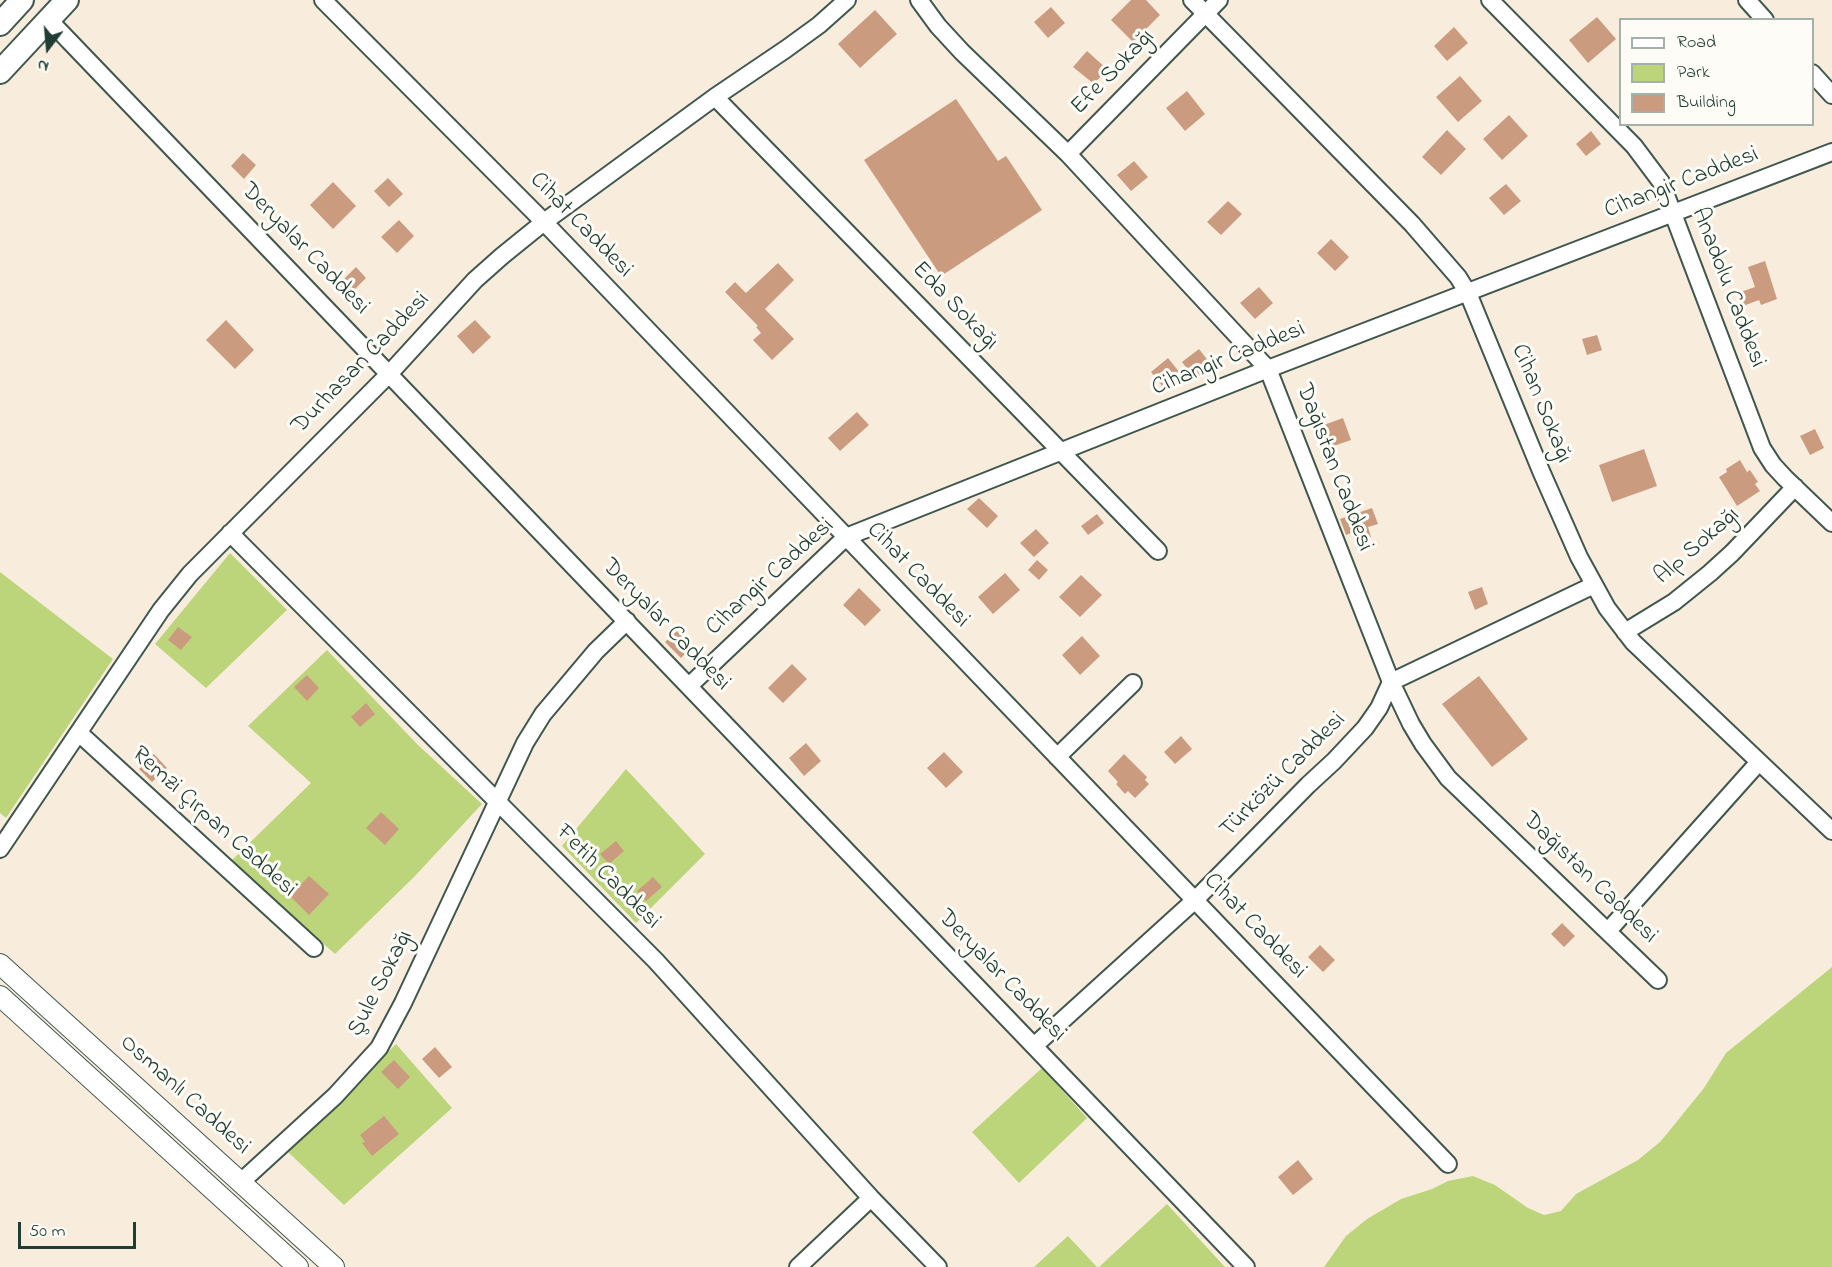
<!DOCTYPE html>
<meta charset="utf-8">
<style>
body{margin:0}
#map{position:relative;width:1832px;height:1267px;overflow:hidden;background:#f8eddd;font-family:"Indie Flower",sans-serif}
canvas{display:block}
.legend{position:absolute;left:1619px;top:18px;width:195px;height:108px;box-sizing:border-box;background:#fdfcf7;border:2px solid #a4b0a9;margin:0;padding:8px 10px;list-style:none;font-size:18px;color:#1f3d34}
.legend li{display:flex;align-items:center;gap:12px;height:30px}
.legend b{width:30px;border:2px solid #a4b0a9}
.north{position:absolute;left:18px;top:18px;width:60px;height:60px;-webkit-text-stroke:4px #fdfcf7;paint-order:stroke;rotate:196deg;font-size:16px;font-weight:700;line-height:24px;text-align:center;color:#1f3d34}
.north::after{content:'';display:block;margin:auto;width:21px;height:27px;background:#1f3d34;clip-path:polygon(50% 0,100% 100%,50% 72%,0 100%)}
.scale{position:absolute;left:18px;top:1222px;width:118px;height:27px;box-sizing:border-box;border:3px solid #1f3d34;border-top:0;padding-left:8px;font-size:18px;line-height:21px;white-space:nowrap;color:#1f3d34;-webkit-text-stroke:4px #fdfcf7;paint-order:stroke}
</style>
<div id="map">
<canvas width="1832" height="1267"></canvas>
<ul class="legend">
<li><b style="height:8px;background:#fff"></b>Road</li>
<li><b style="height:16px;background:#bcd57b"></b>Park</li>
<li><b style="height:16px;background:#cb9b7f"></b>Building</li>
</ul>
<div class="north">N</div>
<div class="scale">50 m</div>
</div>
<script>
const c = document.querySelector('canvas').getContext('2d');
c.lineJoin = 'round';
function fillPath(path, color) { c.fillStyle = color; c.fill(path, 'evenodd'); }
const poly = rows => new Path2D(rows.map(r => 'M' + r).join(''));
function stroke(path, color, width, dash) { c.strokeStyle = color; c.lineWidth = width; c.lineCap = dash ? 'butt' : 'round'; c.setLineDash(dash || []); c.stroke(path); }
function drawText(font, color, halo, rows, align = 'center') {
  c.font = font + ' "Indie Flower",sans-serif'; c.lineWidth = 6; c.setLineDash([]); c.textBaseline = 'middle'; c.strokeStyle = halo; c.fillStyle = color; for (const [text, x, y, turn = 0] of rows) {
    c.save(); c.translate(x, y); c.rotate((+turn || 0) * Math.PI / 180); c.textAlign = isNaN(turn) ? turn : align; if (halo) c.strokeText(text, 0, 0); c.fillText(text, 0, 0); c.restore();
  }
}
fillPath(poly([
 [230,553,287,610,206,688,155,644],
 [0,572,113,659,6,818,0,813],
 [327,650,417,744,482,804,414,877,335,954,231,861,311,783,248,726],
 [626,769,705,854,636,923,562,846],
 [1832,967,1832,1267,1324,1267,1346,1236,1367,1219,1401,1199,1432,1189,1448,1181,1473,1176,1495,1185,1528,1208,1544,1215,1561,1211,1576,1194,1638,1160,1661,1141,1704,1088,1726,1053],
 [396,1044,452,1108,344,1205,288,1152],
 [1042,1068,1087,1118,1019,1183,972,1132],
 [1167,1204,1225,1267,1099,1267],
 [1068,1236,1097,1267,1034,1267]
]), '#bcd57b');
fillPath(poly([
 [1131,0,1146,0,1160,15,1133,42,1111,20],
 [1051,7,1065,23,1048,38,1034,22],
 [875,10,897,34,860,68,838,44],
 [1597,17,1616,39,1588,63,1569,40],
 [1454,27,1468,43,1447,61,1434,46],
 [1087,51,1107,69,1094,84,1073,67],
 [1460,76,1482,101,1458,122,1436,97],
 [1187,91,1205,114,1185,131,1166,108],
 [956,99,998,161,1006,156,1042,210,941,276,864,160],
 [1509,115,1528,136,1502,160,1483,139],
 [1447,130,1466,149,1441,175,1422,157],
 [1591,131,1601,144,1586,156,1576,144],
 [243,153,256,165,244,179,231,166],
 [1134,161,1148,177,1131,191,1117,175],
 [388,178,403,194,389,207,374,191],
 [333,182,356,206,333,229,310,205],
 [1506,184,1521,201,1504,215,1489,198],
 [1228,201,1242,214,1221,235,1207,222],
 [399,220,414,236,397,253,381,237],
 [1331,239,1349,257,1335,271,1317,253],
 [1765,261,1777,299,1761,305,1759,300,1743,306,1738,293,1755,287,1748,267],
 [778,263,794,280,765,309,794,339,772,360,753,340,761,333,756,327,758,326,725,292,735,282,746,293],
 [356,267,366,278,347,297,337,286],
 [1259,287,1273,303,1255,319,1240,303],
 [226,320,254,350,235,369,206,340],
 [475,320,491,337,473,354,457,336],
 [1597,335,1602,350,1587,355,1582,339],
 [1199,349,1212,366,1195,379,1182,362],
 [1168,358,1180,373,1163,387,1151,372],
 [857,412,869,425,840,451,828,438],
 [1343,418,1351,440,1328,448,1321,426],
 [1815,429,1824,448,1810,455,1800,436],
 [1644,449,1657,486,1612,502,1599,465],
 [1740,460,1747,472,1750,470,1758,482,1755,484,1760,491,1737,506,1719,477,1727,472,1726,469],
 [979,498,998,516,987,528,967,509],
 [1372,508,1378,524,1368,527,1371,537,1358,542,1354,532,1346,535,1340,519],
 [1097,514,1104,523,1088,535,1081,526],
 [1036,529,1049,543,1034,557,1020,543],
 [1037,560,1048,570,1039,580,1028,570],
 [1005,573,1020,590,993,614,978,597],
 [1081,575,1102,595,1080,617,1059,597],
 [1482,587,1488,604,1475,610,1468,592],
 [859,588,881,610,865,626,843,605],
 [178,627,192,637,181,650,168,640],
 [677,631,692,647,681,658,665,642],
 [1082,636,1100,656,1080,675,1062,655],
 [792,664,807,679,783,703,768,688],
 [307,675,319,688,307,701,294,687],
 [1479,676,1528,739,1492,767,1442,704],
 [366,703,375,714,360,727,351,717],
 [1181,736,1192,749,1175,764,1164,752],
 [806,743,821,761,804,776,789,758],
 [944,752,963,772,946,788,927,768],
 [154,754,167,768,152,782,139,769],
 [1124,754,1147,777,1145,780,1149,784,1135,798,1128,791,1125,794,1116,784,1118,782,1108,771],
 [381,812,399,829,385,845,366,828],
 [616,841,624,851,609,864,600,854],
 [309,876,329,894,309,915,290,896],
 [653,877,662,887,646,901,637,891],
 [1562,923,1575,936,1564,947,1551,934],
 [1320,945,1335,960,1323,972,1308,957],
 [435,1047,452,1067,439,1078,422,1059],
 [394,1060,410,1077,398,1089,381,1072],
 [384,1116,399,1134,372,1156,362,1143,365,1142,360,1135],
 [1298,1160,1313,1179,1293,1195,1278,1177]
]), '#cb9b7f');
const minor = poly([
 [323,0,544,222,1448,1164],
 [919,0,938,26,962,52,1068,154,1268,369,1391,682,1411,724,1423,744,1448,778,1658,980],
 [1192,0,1412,224,1458,277,1468,293,1541,471,1579,557,1607,608,1633,642,1832,831],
 [1490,0,1634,146,1661,182,1762,448,1773,465,1785,478,1832,523],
 [1747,0,1765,20],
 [49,20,1246,1267],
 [1812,73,1832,95],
 [715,97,1158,551],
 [1068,154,1219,0],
 [230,533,656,961,871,1198,938,1267],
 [1625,632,1674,602,1710,573,1732,553,1795,487],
 [689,686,846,537,1268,369,1832,152],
 [79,733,314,948],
 [1057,757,1133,683],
 [0,849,161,610,190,574,390,373,475,280,502,256,544,222,715,97,786,49,819,25,847,0],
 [1608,931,1759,762],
 [1034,1046,1195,900,1308,785,1334,761,1365,728,1379,708,1391,682,1594,585],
 [241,1182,335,1096,379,1048,403,1003,525,743,543,714,596,651,627,621],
 [798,1267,871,1198]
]);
const major = poly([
 [0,964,334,1267],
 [0,996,298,1267]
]);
const highway = poly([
 [0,24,22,0],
 [0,72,67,0]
]);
stroke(minor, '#40574d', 20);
stroke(major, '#40574d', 22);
stroke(highway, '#40574d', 26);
stroke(minor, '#fff', 16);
stroke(major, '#fff', 20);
stroke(highway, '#fff', 22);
drawText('24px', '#1f3d34', '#fdfcf7', [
 ["Efe Sokağı",1114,73,-46],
 ["Cihangir Caddesi",1682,184,-21],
 ["Cihat Caddesi",580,226,46],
 ["Deryalar Caddesi",304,250,46],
 ["Anadolu Caddesi",1727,288,69],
 ["Eda Sokağı",954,307,46],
 ["Cihangir Caddesi",1229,360,-22],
 ["Durhasan Caddesi",362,364,-46],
 ["Cihan Sokağı",1540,404,68],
 ["Dağıstan Caddesi",1333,468,69],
 ["Alp Sokağı",1698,547,-41],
 ["Cihat Caddesi",917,576,46],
 ["Cihangir Caddesi",771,578,-42],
 ["Deryalar Caddesi",665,626,46],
 ["Türközü Caddesi",1284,776,-45],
 ["Remzi Çırpan Caddesi",213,823,42],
 ["Fetih Caddesi",607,878,45],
 ["Dağıstan Caddesi",1589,879,44],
 ["Cihat Caddesi",1254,927,46],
 ["Deryalar Caddesi",1001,977,46],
 ["Şule Sokağı",382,984,-63],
 ["Osmanlı Caddesi",184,1096,42]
]);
</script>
